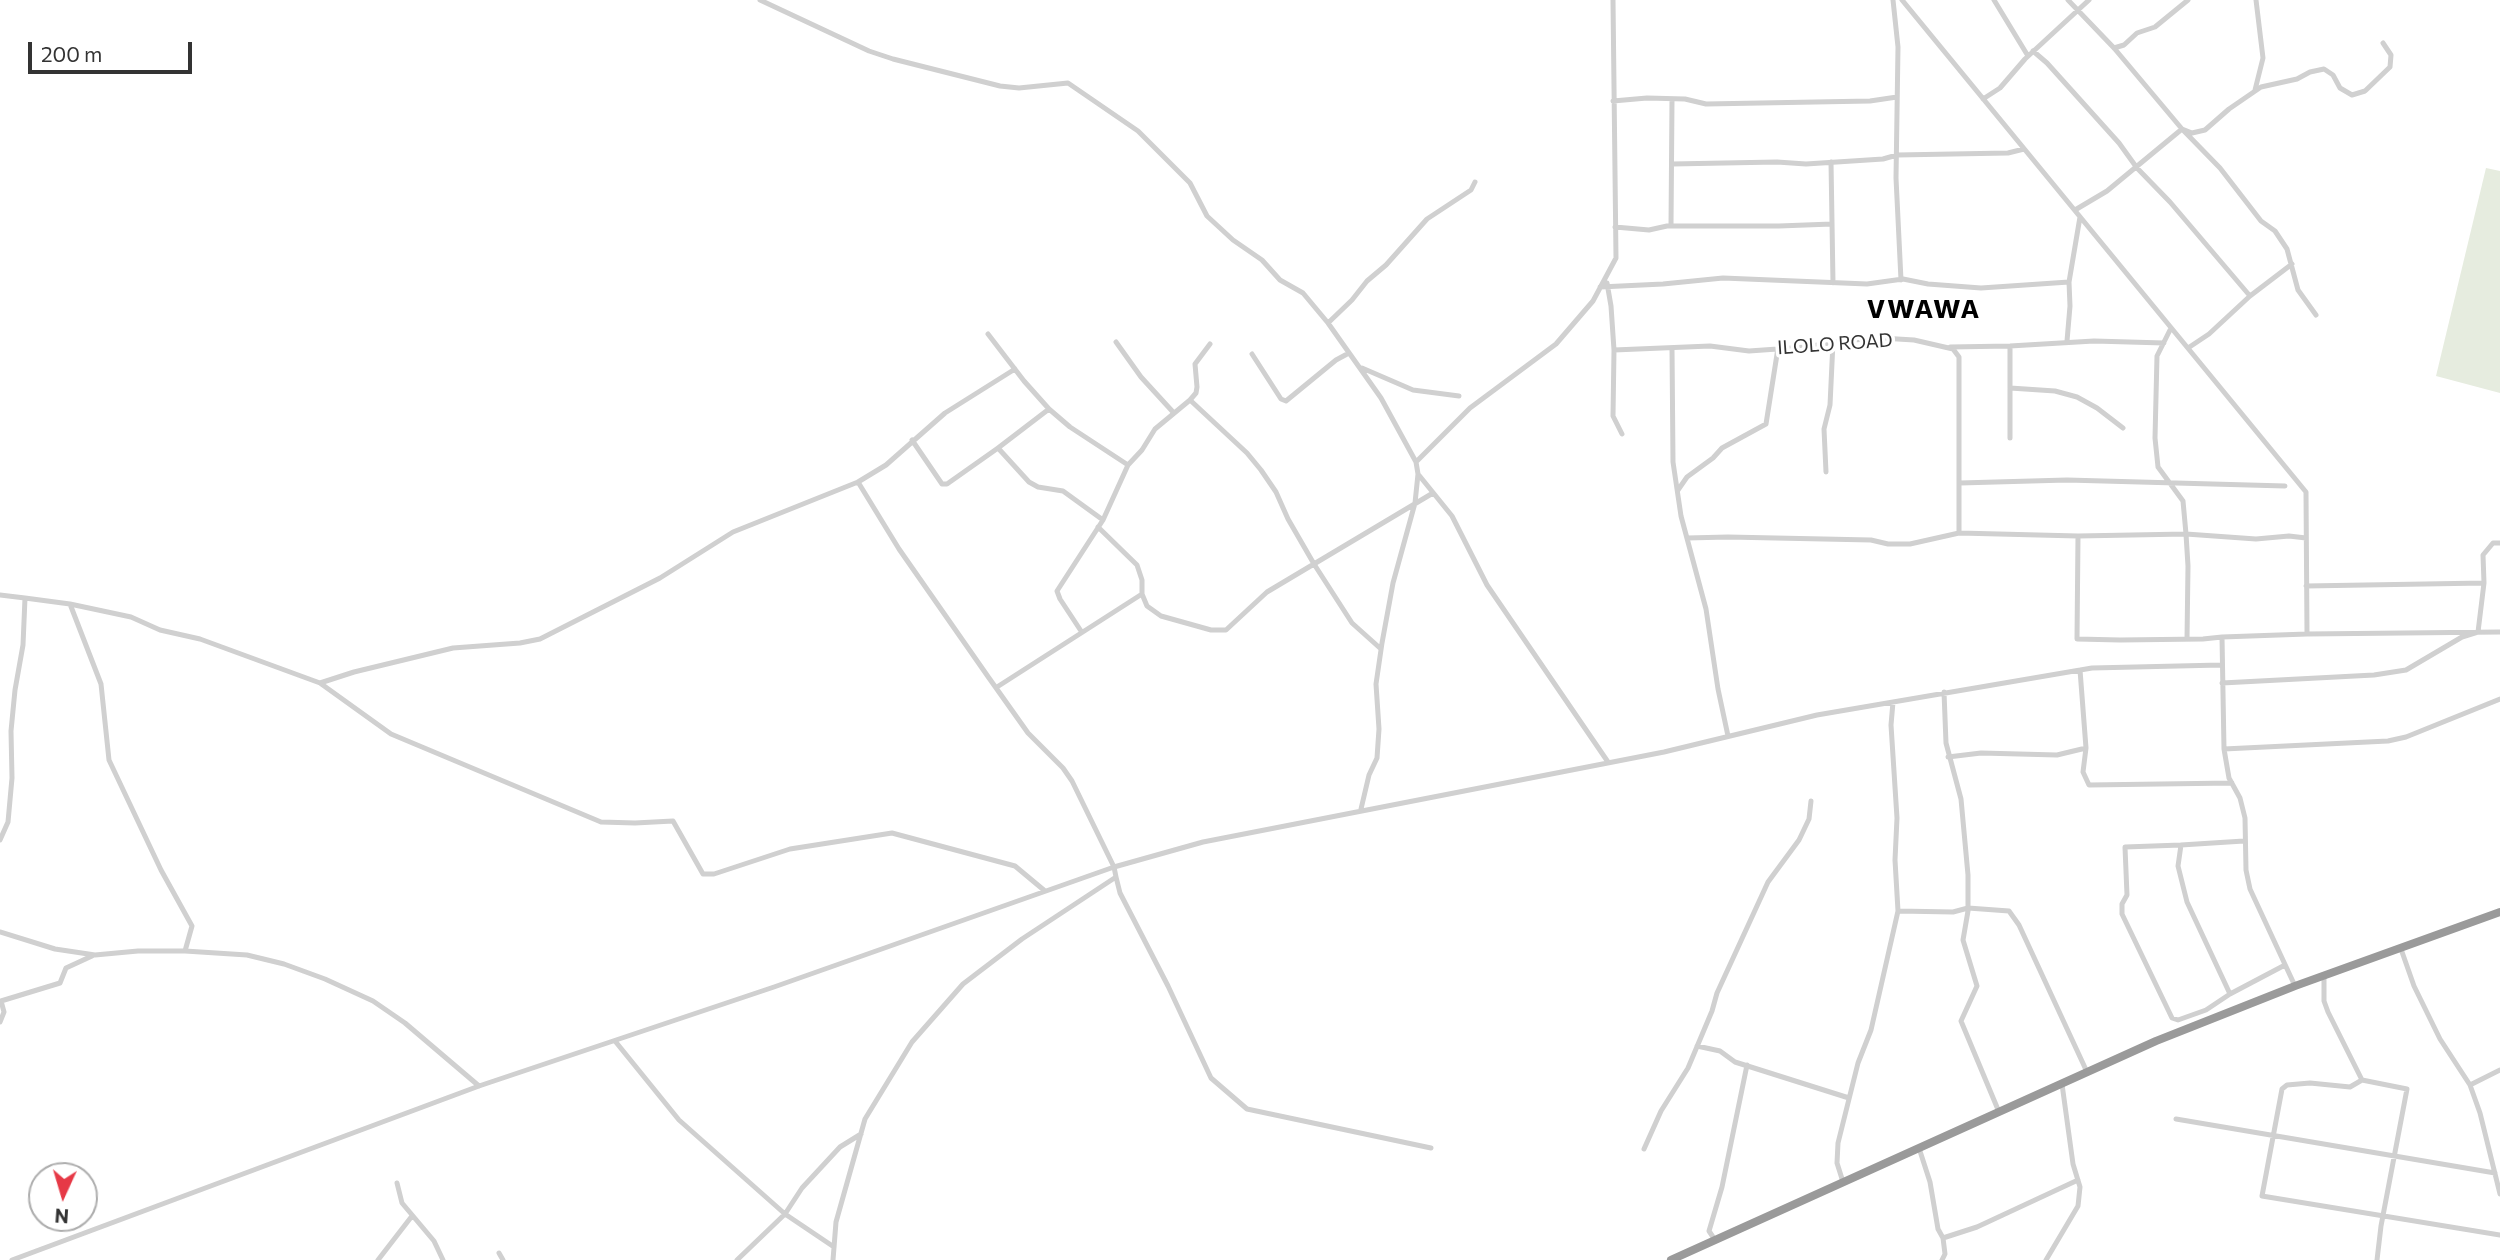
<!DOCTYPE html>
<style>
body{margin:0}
#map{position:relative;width:2500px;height:1260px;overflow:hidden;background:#fff;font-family:Commissioner,sans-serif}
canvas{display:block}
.north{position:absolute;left:28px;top:1162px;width:70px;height:70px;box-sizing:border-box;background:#fff;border:2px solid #adadad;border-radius:50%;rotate:184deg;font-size:19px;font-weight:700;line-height:28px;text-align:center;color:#333}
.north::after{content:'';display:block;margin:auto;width:24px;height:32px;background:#e63946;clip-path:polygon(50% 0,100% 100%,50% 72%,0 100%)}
.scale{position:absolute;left:28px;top:42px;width:164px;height:32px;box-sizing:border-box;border:4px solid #333;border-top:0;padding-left:9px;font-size:21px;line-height:24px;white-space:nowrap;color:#333;-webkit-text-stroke:5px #fff;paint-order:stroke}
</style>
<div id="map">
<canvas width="2500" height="1260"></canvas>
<div class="north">N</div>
<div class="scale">200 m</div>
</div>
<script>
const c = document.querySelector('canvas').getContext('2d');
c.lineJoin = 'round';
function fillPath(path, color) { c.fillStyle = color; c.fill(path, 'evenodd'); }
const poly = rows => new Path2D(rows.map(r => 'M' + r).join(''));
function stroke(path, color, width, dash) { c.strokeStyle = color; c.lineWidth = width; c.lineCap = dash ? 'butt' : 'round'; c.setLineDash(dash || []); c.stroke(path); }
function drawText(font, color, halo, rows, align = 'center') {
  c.font = font + ' Commissioner,sans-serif'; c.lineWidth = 7; c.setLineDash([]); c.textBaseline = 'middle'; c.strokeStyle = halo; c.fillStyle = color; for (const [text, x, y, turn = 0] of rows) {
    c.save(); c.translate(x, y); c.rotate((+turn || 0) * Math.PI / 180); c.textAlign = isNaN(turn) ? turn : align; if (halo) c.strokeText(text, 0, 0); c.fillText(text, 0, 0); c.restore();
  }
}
fillPath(poly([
 [2486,168,2500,171,2500,393,2436,376]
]), '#e6ecdf');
stroke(poly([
 [760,0,869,51,893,59,1000,86,1019,88,1068,83,1138,131,1190,183,1207,216,1233,240,1262,260,1280,280,1303,293,1328,323,1381,398,1416,462],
 [1893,0,1898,47,1896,178,1901,280],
 [1902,0,2306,492,2307,634,2500,632],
 [1994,0,2028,56],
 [2068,0,2114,48,2182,129,2220,168,2261,221,2275,231,2287,249,2298,290,2316,315],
 [2114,48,2124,45,2137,33,2155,27,2188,0],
 [2033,51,2047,63,2119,143,2137,168,2170,202,2250,296],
 [2255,90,2263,58,2256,0],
 [1983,99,2000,88,2025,59,2089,0],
 [1613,101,1647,98,1685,99,1706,104,1870,101,1897,97],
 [1831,162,1833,283],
 [1672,164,1777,162,1806,164,1883,159,1897,155,2008,153,2024,149],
 [2075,210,2107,191,2182,129,2192,133,2205,130,2229,109,2261,87,2297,79,2310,72,2324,69,2333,75,2340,88,2352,95,2365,91,2390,67,2391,55,2383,43],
 [1671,226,1672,100],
 [1615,227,1649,230,1667,226,1779,226,1832,224],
 [1607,283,1611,306,1614,350,1613,416,1622,434],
 [1600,287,1663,284,1723,278,1867,284,1903,279,1928,284,1981,288,2069,282],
 [1328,323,1352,300,1367,281,1386,265,1427,219,1471,190,1475,182],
 [2171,328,2157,356,2155,438,2158,467,2183,501,2186,534,2256,539,2289,536,2306,538],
 [988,334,1024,381,1049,409,1070,427,1128,465,1142,450,1155,429,1190,400,1196,393,1197,387,1195,364,1210,344],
 [2067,341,2070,306,2069,282,2080,217],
 [1116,342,1141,377,1173,412],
 [2010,346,2010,438],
 [1950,347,2010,346,2094,341,2164,343],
 [1672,348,1673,462,1681,516,1706,609,1718,689,1728,736],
 [2188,348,2209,334,2250,296,2292,264],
 [1614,350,1710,346,1749,351,1806,347,1840,341,1881,338,1914,340,1953,349,1959,357,1959,533],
 [1252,354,1281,399,1286,401,1336,360,1349,353],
 [1362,368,1413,390,1459,396],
 [2010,388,2055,391,2077,397,2097,408,2123,428],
 [1190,400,1247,453,1261,470,1276,492,1288,519,1314,564,1352,623,1381,649],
 [912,440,942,484,947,484,998,448,1029,482,1038,487,1063,491,1103,520],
 [998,448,1049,409],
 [1826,472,1824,429,1830,405,1833,342],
 [1960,483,2067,480,2285,486],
 [1678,490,1687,477,1713,458,1722,448,1766,424,1778,348],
 [1098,527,1137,565,1142,580,1142,594],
 [1687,538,1728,537,1871,540,1888,544,1910,544,1959,533,2078,536],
 [2306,586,2484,583],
 [0,595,25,598,23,645,15,690,11,731,12,778,8,822,0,840],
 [25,598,70,604,101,684,109,760,161,870,192,926,185,951],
 [70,604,131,617,160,630,200,639,320,683,391,734,601,822,635,823,673,821,703,874,714,874,790,849,892,833,1015,866,1045,891],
 [1081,631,1060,599,1057,591,1103,520,1128,465],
 [2222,637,2307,634],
 [2187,639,2188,566,2186,534,2078,536,2077,639,2120,640,2203,639,2222,637,2224,749,2229,778,2240,798,2245,818,2246,870,2250,889,2295,986],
 [2080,670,2086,748,2083,772,2089,785,2232,783],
 [320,683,354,672,453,648,520,643,540,639,660,578,733,532,858,482,886,465,945,413,1015,369],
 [2222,683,2374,675,2406,670,2462,637,2478,632,2484,583,2483,555,2493,543,2500,543],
 [997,687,1142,594,1147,606,1161,616,1211,630,1226,630,1267,592,1433,493],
 [1944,692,1946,743,1961,799,1968,875,1968,911,1963,940,1977,986,1961,1021,1999,1112],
 [2224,749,2388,741,2406,737,2500,699],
 [1948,757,1981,753,2057,755,2086,748],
 [1608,762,1487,585,1452,516,1418,474,1416,462,1470,408,1556,344,1593,301,1616,258,1613,0],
 [1361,809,1369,775,1377,758,1379,729,1376,684,1382,643,1393,583,1415,503,1418,474],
 [2181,845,2125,847,2127,895,2122,904,2122,914,2172,1018,2178,1020,2206,1010,2230,994,2285,965],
 [1116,877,1120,893,1168,986,1211,1078,1247,1109,1431,1148],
 [1898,911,1953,912,1968,908,2009,911,2019,925,2087,1072],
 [0,932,55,949,95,955,138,951,185,951,247,955,284,964,325,979,373,1001,405,1023,479,1086],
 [2401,949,2414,986,2440,1039,2470,1085,2480,1113,2500,1194],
 [2324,976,2324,1001,2328,1012,2362,1080,2407,1089,2381,1226,2377,1260],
 [2230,994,2187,902,2178,866,2181,845,2244,841],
 [0,1022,4,1012,1,1001,60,983,66,968,92,956],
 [615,1041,679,1120,785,1214,834,1247],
 [1697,1046,1720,1051,1735,1062,1849,1098],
 [2362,1080,2350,1087,2310,1083,2287,1085,2282,1089,2262,1196,2500,1235],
 [2470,1085,2500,1070],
 [2176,1119,2495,1173],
 [1919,1148,1930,1182,1938,1229,1943,1238,1945,1254,1942,1260],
 [1644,1149,1661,1111,1688,1068,1712,1011,1717,993,1768,882,1799,840,1809,819,1811,801],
 [1843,1182,1837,1163,1838,1143,1858,1063,1871,1030,1898,911,1895,860,1897,818,1891,725,1893,702],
 [397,1183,402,1203,434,1241,443,1260],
 [1943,1238,1977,1227,2078,1180],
 [1715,1240,1709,1231,1722,1187,1747,1065],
 [499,1253,503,1260],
 [12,1260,479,1086,774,987,1114,867,1072,781,1063,768,1028,733,989,678,899,549,858,482],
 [378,1260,412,1216],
 [737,1260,785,1214,802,1188,840,1147,861,1134],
 [833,1260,836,1222,865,1119,912,1042,963,984,1022,939,1116,877,1114,867,1203,842,1664,752,1817,715,2092,668,2221,665],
 [2046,1260,2078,1206,2080,1187,2073,1164,2062,1084]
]), '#d0d0d0', 5);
stroke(poly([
 [1671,1260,2156,1041,2295,986,2500,912]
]), '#9a9a9a', 8);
drawText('19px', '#333', '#fff', [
 ["ILOLO ROAD",1835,344,-4]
]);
c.letterSpacing = '2px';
drawText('bold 26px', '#000', '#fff', [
 ["VWAWA",1924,309]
]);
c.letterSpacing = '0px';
</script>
